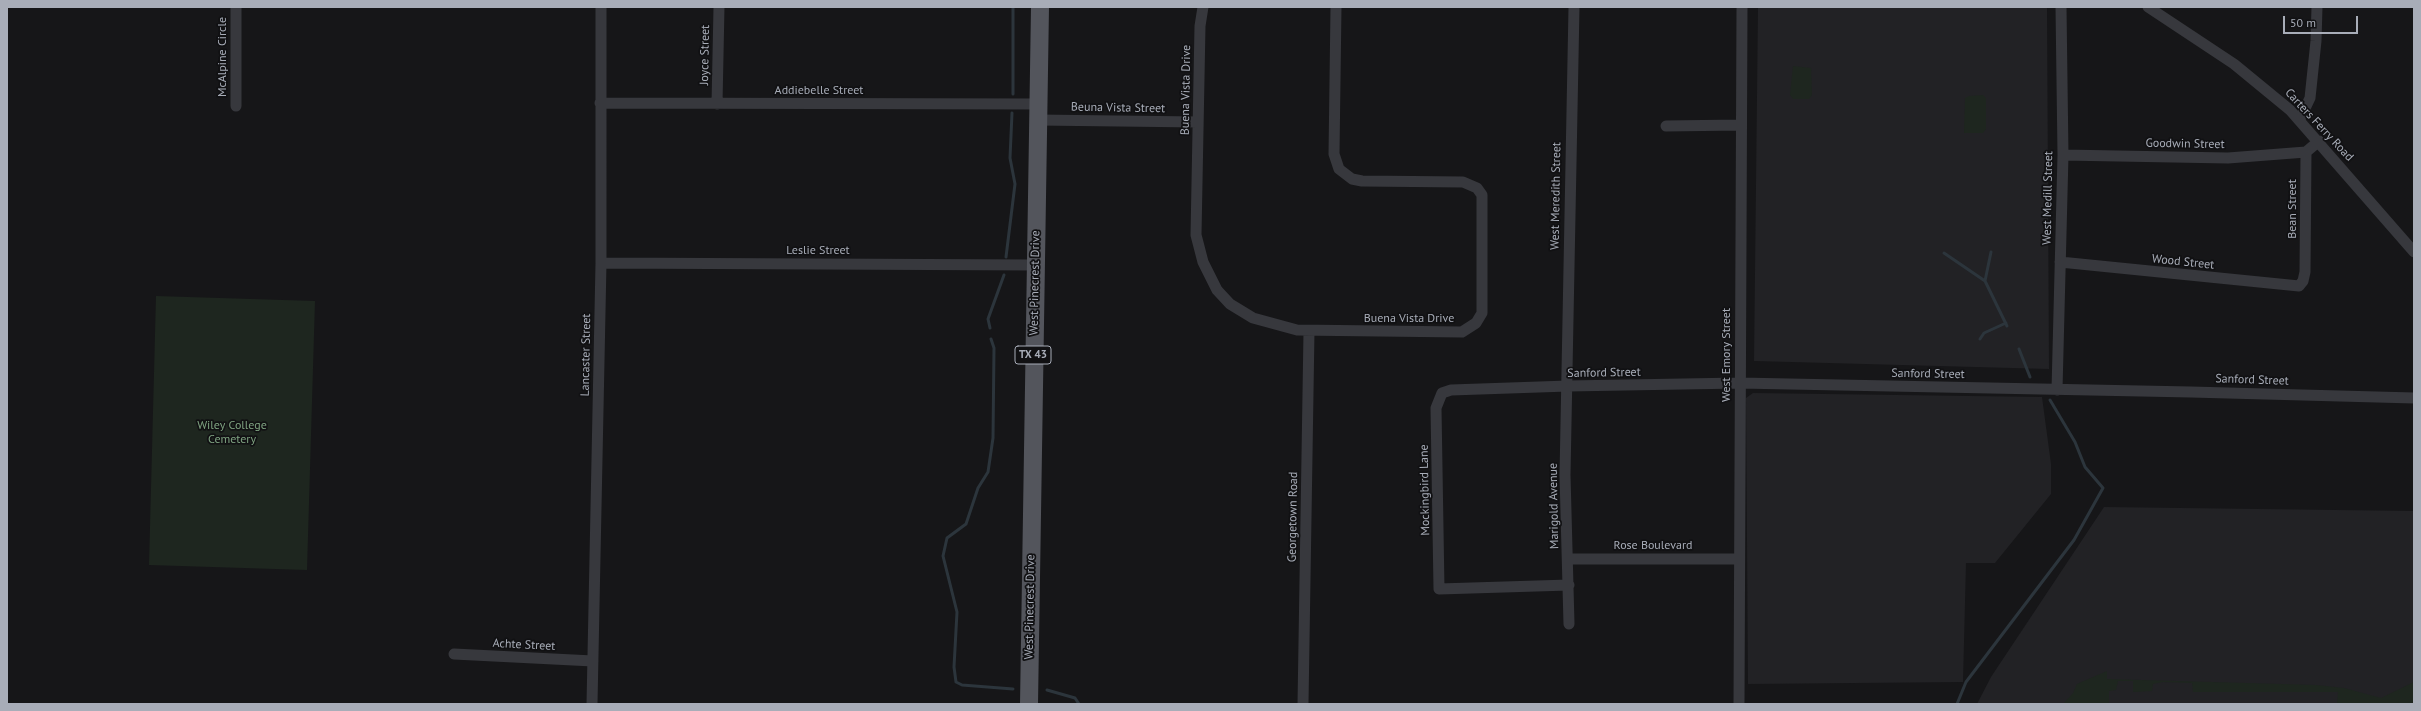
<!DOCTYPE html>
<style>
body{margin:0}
#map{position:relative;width:2421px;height:711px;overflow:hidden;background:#161618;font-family:"PT Sans",sans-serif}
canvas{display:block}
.frame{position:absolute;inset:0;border:8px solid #a8adb8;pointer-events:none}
.scale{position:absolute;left:2283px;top:16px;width:75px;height:18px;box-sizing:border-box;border:2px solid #a8adb8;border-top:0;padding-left:5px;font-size:12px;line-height:14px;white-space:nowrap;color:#a8adb8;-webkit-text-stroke:3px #111113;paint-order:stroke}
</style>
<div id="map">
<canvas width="2421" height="711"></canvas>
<div class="frame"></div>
<div class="scale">50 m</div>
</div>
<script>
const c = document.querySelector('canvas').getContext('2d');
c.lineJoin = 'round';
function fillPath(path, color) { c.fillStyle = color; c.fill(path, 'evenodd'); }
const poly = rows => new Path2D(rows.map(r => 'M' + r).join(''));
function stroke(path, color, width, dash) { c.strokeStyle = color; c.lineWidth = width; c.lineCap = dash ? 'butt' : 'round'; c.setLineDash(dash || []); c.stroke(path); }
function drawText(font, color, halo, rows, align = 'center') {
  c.font = font + ' "PT Sans",sans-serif'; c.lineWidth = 3.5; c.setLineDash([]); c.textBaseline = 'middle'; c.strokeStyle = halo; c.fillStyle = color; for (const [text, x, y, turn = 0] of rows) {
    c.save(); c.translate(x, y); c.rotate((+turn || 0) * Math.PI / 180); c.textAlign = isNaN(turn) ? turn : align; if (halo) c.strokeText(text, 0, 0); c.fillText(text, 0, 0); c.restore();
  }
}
fillPath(poly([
 [1758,7,2047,7,2049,369,1754,361],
 [1753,393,2042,397,2051,464,2051,494,1995,563,1966,563,1963,682,1748,684,1746,398],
 [2104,507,2414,511,2414,704,1977,704,1991,677]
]), '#222225');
fillPath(poly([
 [1793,66,1811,68,1812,95,1809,99,1793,99,1790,95],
 [1983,95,1986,98,1986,129,1983,133,1964,133,1965,98,1969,96],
 [156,296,315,301,307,570,149,565],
 [2107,671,2107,679,2316,685,2344,688,2381,698,2414,682,2414,704,2337,704,2338,692,2193,692,2192,683,2163,682,2153,684,2152,691,2133,692,2133,681,2118,681,2116,690,2109,691,2109,704,2063,704,2073,693,2077,684]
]), '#1e261f');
stroke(poly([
 [1013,94,1013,7],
 [1944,253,1985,281,2007,326],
 [1006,257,1015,184,1010,158,1012,113],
 [1985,281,1991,252],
 [990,328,988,319,1004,275],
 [991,339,994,348,993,438,988,472,978,488,966,524,947,538,943,556,957,612,954,667,956,682,962,685,1013,689],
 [1980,339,1984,333,2006,323],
 [2019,349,2030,377],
 [1047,690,1075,698,1079,704],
 [1957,704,1966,682,2074,540,2103,488,2085,467,2075,442,2050,400]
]), '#2c353c', 3);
stroke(poly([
 [1203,7,1200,26,1196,235,1203,262,1217,290,1230,304,1253,318,1297,330,1462,332,1476,323,1482,313,1482,195,1477,188,1463,182,1362,181,1352,179,1339,169,1334,154,1336,7],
 [2148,7,2234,64,2290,110,2414,252],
 [600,103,1038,104],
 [717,104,719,7],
 [236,106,236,7],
 [2300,119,2310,98,2316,41,2317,7],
 [1038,120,1198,122],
 [1666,126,1740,125],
 [2063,155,2228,158,2306,152],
 [2060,262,2299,286,2303,281,2305,272,2306,152,2319,141],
 [601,263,1035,265],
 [2057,390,2063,155,2061,7],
 [1568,559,1739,559],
 [1569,585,1439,589,1436,408,1442,393,1451,390,1568,386,1740,383,2191,392,2414,398],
 [1569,624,1565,475,1574,7],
 [454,654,593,661],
 [592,704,601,263,601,7],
 [1303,704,1309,331],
 [1739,704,1742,7]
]), '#37383d', 11);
stroke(poly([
 [1029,704,1040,7]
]), '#53555c', 18);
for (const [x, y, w] of [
 [1033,355,36]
]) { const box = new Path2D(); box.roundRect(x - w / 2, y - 9, w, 18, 3); c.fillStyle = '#111113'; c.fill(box); stroke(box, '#a8adb8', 1); }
drawText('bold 11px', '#a8adb8', null, [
 ["TX 43",1033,355]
]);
drawText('12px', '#a8adb8', '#111113', [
 ["Joyce Street",705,55,-89],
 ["McAlpine Circle",223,57,-90],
 ["Buena Vista Drive",1186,90,-89],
 ["Addiebelle Street",819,91],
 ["Beuna Vista Street",1118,108,1],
 ["Carters Ferry Road",2319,125,47],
 ["Goodwin Street",2185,144,1],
 ["West Meredith Street",1556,196,-89],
 ["West Medill Street",2048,198,-89],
 ["Bean Street",2293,209,-90],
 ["Leslie Street",818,251],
 ["Wood Street",2183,262,6],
 ["West Pinecrest Drive",1035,283,-89],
 ["Buena Vista Drive",1409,319],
 ["Lancaster Street",586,355,-89],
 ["West Emory Street",1727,355,-90],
 ["Sanford Street",1604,373,-1],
 ["Sanford Street",1928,374,1],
 ["Sanford Street",2252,380,2],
 ["Mockingbird Lane",1425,490,-91],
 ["Marigold Avenue",1554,506,-91],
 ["Georgetown Road",1293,517,-89],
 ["Rose Boulevard",1653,546],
 ["West Pinecrest Drive",1030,607,-89],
 ["Achte Street",524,645,3]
]);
drawText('12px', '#7fa381', '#111113', [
 ["Wiley College",232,426],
 ["Cemetery",232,440]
]);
</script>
